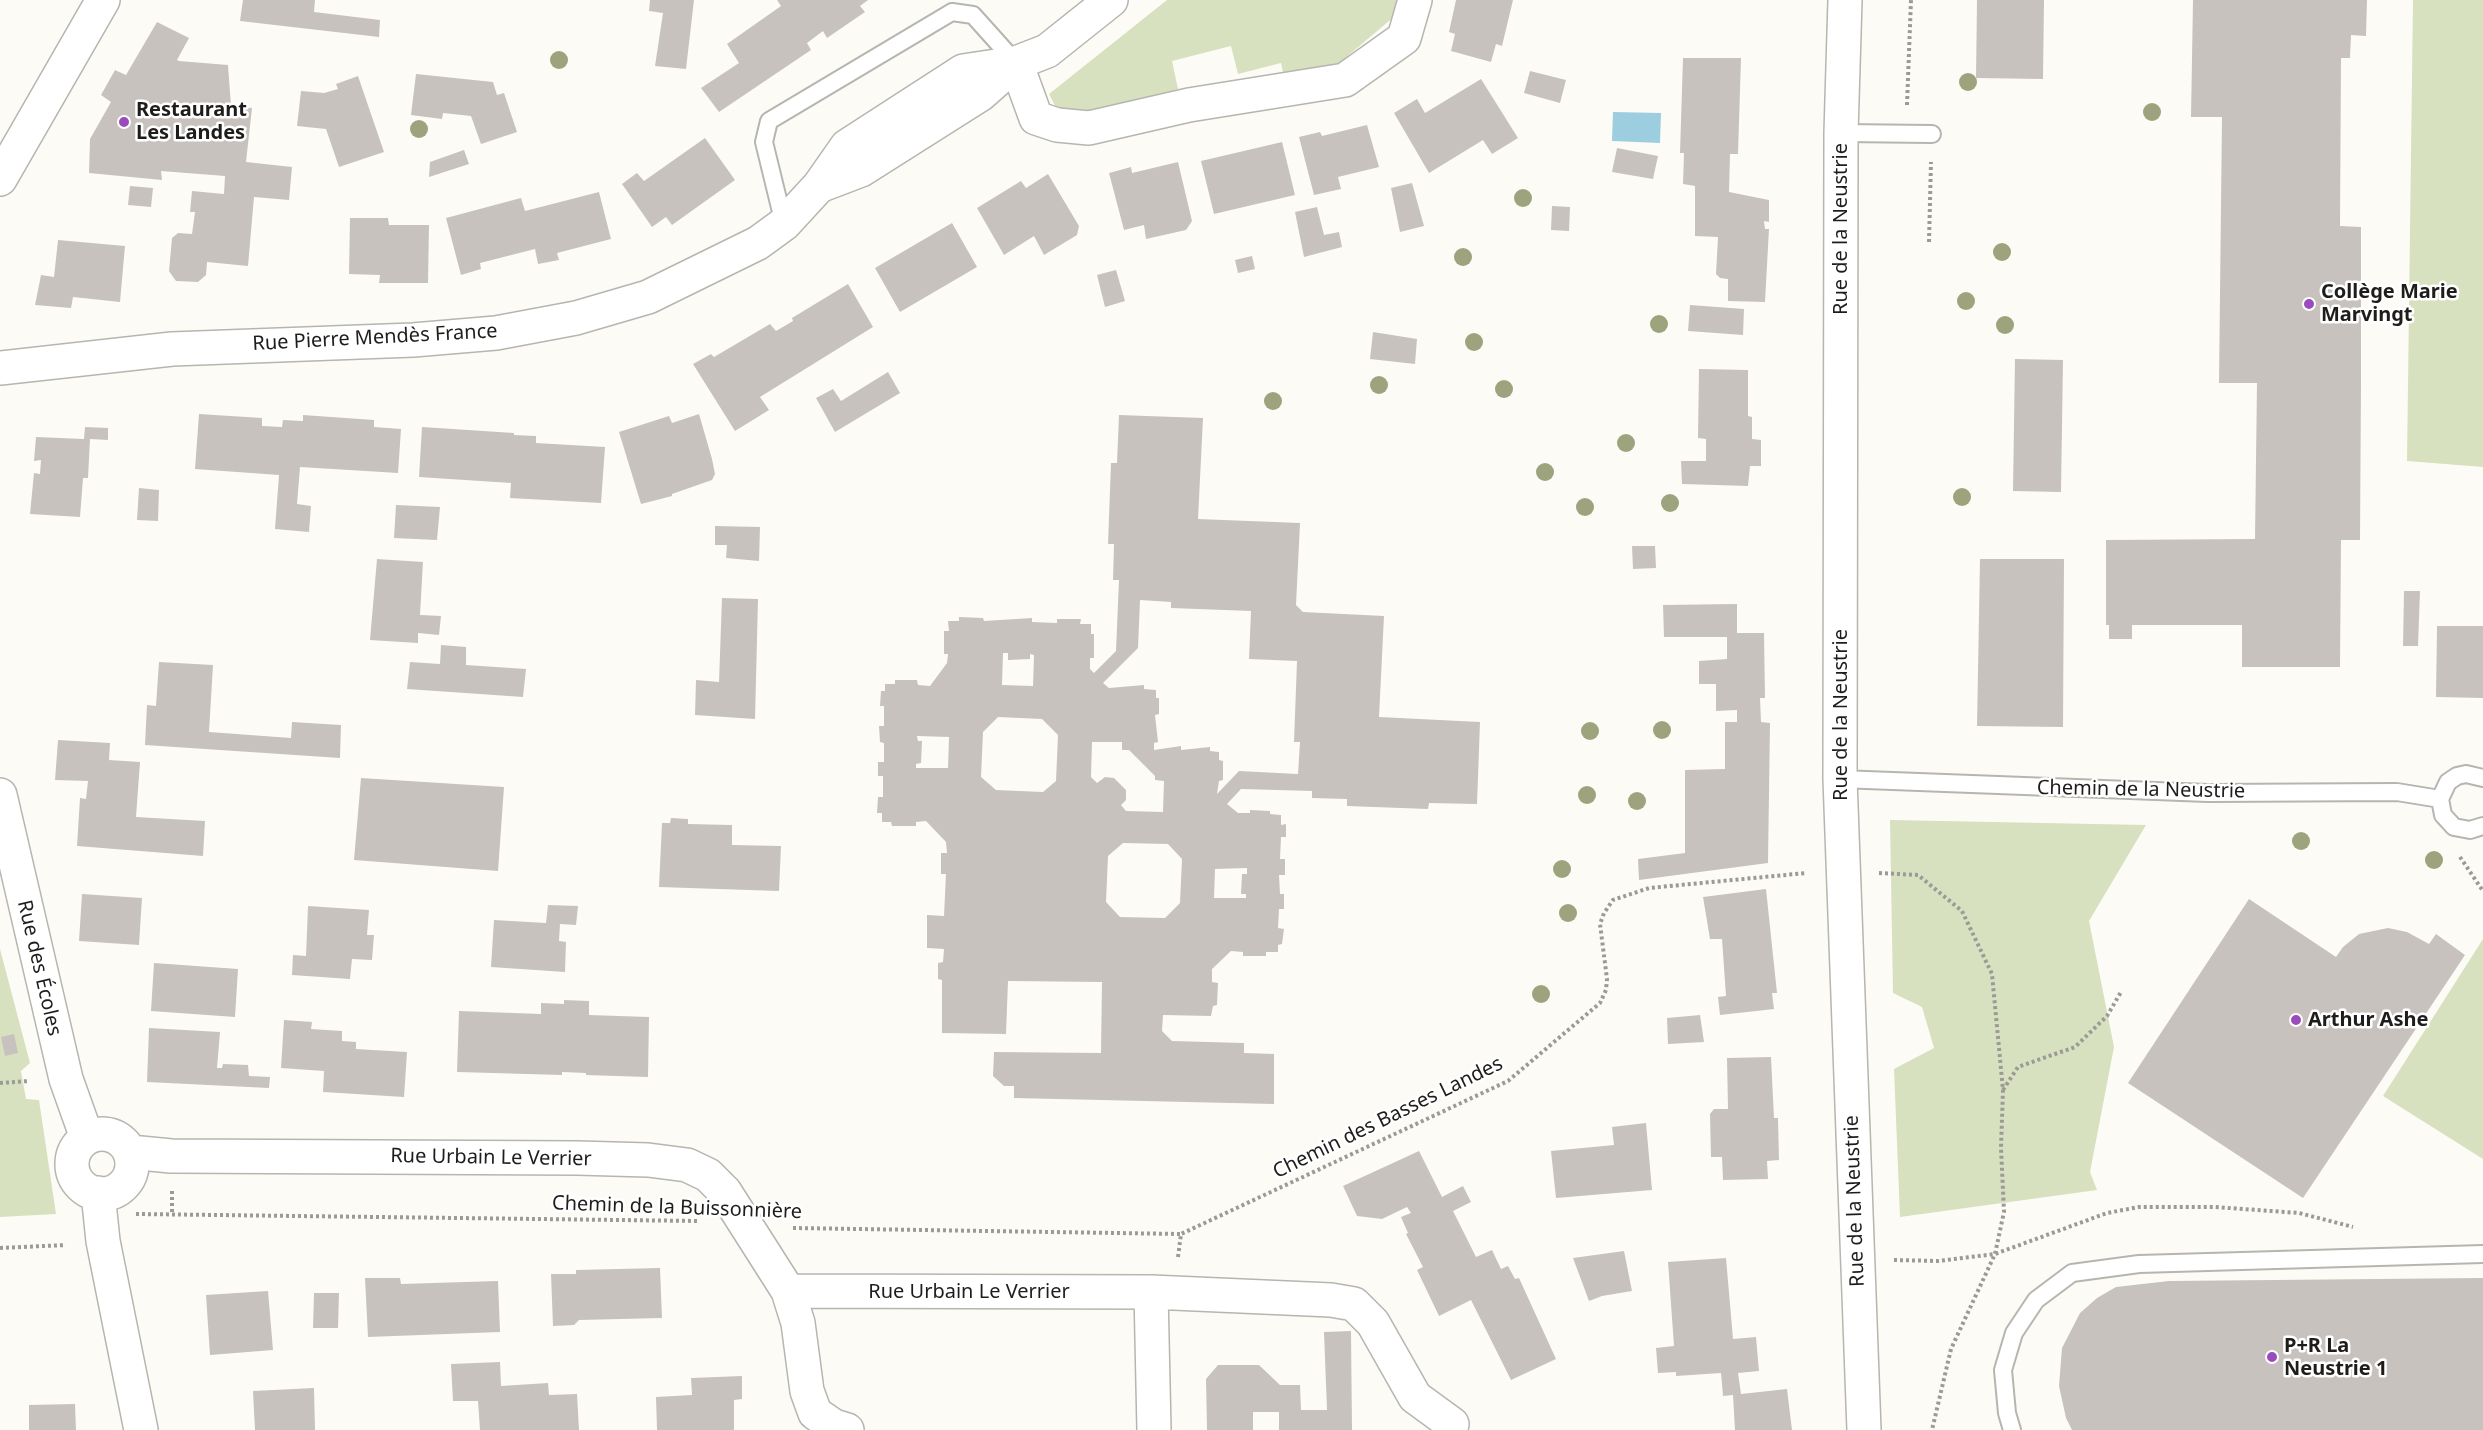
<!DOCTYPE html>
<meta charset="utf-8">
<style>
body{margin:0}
canvas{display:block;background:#fdfbf5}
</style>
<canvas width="2483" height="1430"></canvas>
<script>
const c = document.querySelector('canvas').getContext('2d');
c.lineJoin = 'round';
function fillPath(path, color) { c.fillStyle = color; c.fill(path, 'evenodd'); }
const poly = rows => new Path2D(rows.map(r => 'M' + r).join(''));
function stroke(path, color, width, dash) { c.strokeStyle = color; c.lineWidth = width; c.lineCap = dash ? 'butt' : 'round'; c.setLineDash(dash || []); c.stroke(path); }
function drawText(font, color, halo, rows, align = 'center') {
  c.font = font + ' "Noto Sans",sans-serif'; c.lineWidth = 5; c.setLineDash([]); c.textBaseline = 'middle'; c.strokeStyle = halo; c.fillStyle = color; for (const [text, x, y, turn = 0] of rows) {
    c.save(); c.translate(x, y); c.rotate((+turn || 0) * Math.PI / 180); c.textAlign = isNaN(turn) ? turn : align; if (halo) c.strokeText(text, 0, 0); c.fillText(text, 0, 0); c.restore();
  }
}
fillPath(poly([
 [1167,0,1398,0,1395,16,1338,64,1284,77,1281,63,1238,74,1231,46,1172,61,1178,89,1062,119,1049,94],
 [2413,0,2483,0,2483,467,2407,461],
 [1890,820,2146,825,2089,921,2114,1047,2090,1172,2097,1190,1900,1217,1894,1069,1934,1048,1922,1007,1893,993],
 [2483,939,2483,1159,2383,1096],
 [0,949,30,1063,21,1071,26,1099,39,1100,56,1214,0,1217]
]), '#d8e1bf');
fillPath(poly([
 [1613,112,1661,113,1660,143,1612,141]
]), '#9ccee0');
fillPath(poly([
 [243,0,315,0,314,12,380,20,379,37,240,21],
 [650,0,694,0,686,69,655,66,663,13,649,11],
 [777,0,868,0,860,6,865,12,827,38,823,31,807,43,811,50,719,112,701,88,739,63,727,44,781,6],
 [1456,0,1513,0,1502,46,1496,44,1491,62,1451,51,1455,34,1449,32],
 [1977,0,2044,0,2043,79,1976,78],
 [2193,0,2367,0,2366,36,2351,35,2350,58,2341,58,2340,226,2361,227,2361,382,2360,540,2341,540,2340,667,2242,667,2242,625,2132,625,2132,639,2109,639,2109,625,2106,625,2106,540,2255,539,2257,383,2219,383,2222,117,2191,117],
 [157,22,189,38,177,60,179,61,228,65,231,106,252,108,246,162,292,167,289,200,254,197,248,266,207,262,206,275,198,282,176,281,169,271,172,238,178,233,192,234,195,212,190,212,192,191,224,194,225,176,161,171,162,180,89,173,90,139,111,102,101,95,115,70,126,75],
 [1683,58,1741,58,1738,154,1730,154,1729,192,1769,200,1769,222,1764,221,1765,229,1769,229,1765,302,1728,301,1728,279,1720,278,1716,274,1718,237,1695,236,1695,186,1683,184,1684,153,1680,153],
 [1530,71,1566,80,1560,103,1524,93],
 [416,74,493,82,497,95,504,93,517,132,481,144,471,116,443,113,442,119,411,115],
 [358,76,384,152,339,167,326,129,297,126,301,91,324,93,338,89,336,84],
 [1481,79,1518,138,1492,154,1483,140,1429,173,1394,113,1417,99,1425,113],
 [1367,125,1379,167,1338,177,1341,189,1314,195,1299,137,1320,132,1322,136],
 [705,138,735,180,672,225,666,217,652,227,622,184,637,173,644,181],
 [1282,142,1295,195,1214,214,1201,161],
 [1617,148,1658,156,1653,179,1612,172],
 [464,150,469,164,429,177,430,162],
 [1178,162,1192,221,1186,230,1146,239,1144,225,1124,230,1109,173,1131,167,1132,173],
 [1048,174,1079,226,1077,235,1044,255,1034,236,1004,255,977,208,1021,181,1026,188],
 [1412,183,1424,226,1400,232,1391,188],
 [130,186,153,188,151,207,128,205],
 [599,192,611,239,557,253,559,260,538,264,535,249,480,263,481,269,461,275,446,218,521,198,525,211],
 [1552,206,1570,207,1569,231,1551,230],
 [1317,207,1324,235,1339,232,1342,247,1304,257,1295,212],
 [350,218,388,218,389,225,429,225,428,283,379,283,380,275,349,274],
 [952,223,977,267,900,312,875,268],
 [58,240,125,246,120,302,73,297,71,308,35,305,41,275,54,277],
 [1252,256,1255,269,1238,273,1235,260],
 [1116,270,1125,301,1105,307,1097,275],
 [848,284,873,327,760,397,769,410,735,431,693,364,711,354,714,357,770,324,776,331,793,321,792,318],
 [1690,305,1744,309,1743,335,1688,331],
 [1373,332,1417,339,1415,364,1370,359],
 [2015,359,2063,360,2061,492,2013,491],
 [1699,369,1748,370,1748,416,1752,417,1752,439,1761,440,1761,466,1750,466,1748,486,1682,484,1681,461,1706,461,1706,439,1698,438],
 [888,372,900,393,835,432,816,398,833,389,841,401],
 [199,414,262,418,262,426,282,427,283,420,303,421,303,415,374,420,374,427,401,429,398,473,300,467,297,504,311,506,309,532,275,529,279,475,195,469],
 [699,414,712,459,715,474,712,480,672,494,672,496,641,504,619,432,669,416,672,423],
 [1119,415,1203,418,1198,519,1300,523,1296,605,1303,612,1384,616,1379,717,1480,722,1477,804,1429,803,1428,809,1347,806,1347,799,1312,798,1312,791,1241,789,1227,804,1238,813,1250,813,1250,810,1270,811,1270,814,1281,815,1281,825,1286,824,1286,837,1281,837,1280,859,1285,859,1285,875,1279,875,1280,894,1284,894,1284,909,1279,909,1278,928,1284,929,1282,944,1278,945,1278,952,1266,952,1266,956,1243,956,1243,952,1231,951,1212,969,1212,982,1218,983,1217,1005,1213,1006,1211,1016,1163,1015,1162,1031,1172,1041,1244,1043,1244,1053,1274,1054,1274,1104,1014,1098,1014,1086,1004,1086,993,1076,994,1052,1101,1053,1102,982,1008,981,1006,1034,942,1033,942,980,938,979,938,963,943,962,944,949,927,948,927,915,944,916,946,874,941,874,941,853,947,853,946,842,926,821,916,822,916,826,892,826,891,822,882,822,882,813,877,813,878,797,883,797,883,776,878,776,878,762,884,762,884,743,880,742,879,726,884,726,884,706,880,706,881,691,885,691,885,684,895,684,895,680,917,680,918,685,930,686,947,663,948,654,944,654,944,631,949,631,948,621,959,621,959,617,983,618,984,621,1032,618,1032,622,1057,623,1057,619,1081,619,1080,624,1091,624,1091,634,1094,634,1094,658,1090,658,1090,669,1094,673,1116,651,1119,580,1113,580,1114,544,1108,544,1111,463,1117,463],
 [1140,600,1171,602,1171,608,1251,611,1249,659,1297,661,1294,742,1300,742,1298,774,1239,771,1217,794,1219,781,1223,780,1223,761,1219,760,1219,752,1210,751,1210,747,1181,750,1181,746,1154,750,1154,743,1158,742,1155,715,1159,714,1159,698,1156,698,1156,690,1144,689,1144,685,1109,688,1103,683,1138,648],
 [1003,653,1008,653,1008,660,1030,659,1030,654,1034,655,1033,686,1002,685],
 [998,717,1042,719,1058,735,1056,781,1043,792,996,790,981,777,983,732],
 [917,736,949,737,948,768,916,768,916,764,921,763,922,741,918,741],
 [1092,742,1122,742,1122,750,1129,750,1155,776,1155,780,1164,781,1163,812,1126,811,1121,805,1126,800,1126,790,1114,778,1105,777,1097,783,1091,777],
 [1123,843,1168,844,1182,859,1180,903,1165,918,1120,917,1106,902,1108,856],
 [1247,868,1247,874,1242,874,1241,894,1246,894,1246,898,1214,898,1215,869],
 [85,427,108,428,108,440,90,439,88,478,83,478,80,517,30,514,34,473,40,474,41,460,34,461,36,437,84,439],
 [422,427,514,433,514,435,536,436,536,443,605,447,601,503,510,498,511,483,419,477],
 [139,488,159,490,158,521,137,520],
 [396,505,440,507,437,540,394,538],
 [715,526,760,527,759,561,726,558,727,545,715,545],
 [1632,546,1655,546,1656,568,1633,569],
 [377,559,423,562,420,615,441,616,439,635,418,633,418,643,370,640],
 [1980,559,2064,559,2063,727,1977,726],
 [2404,591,2420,591,2418,646,2403,646],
 [722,598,758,599,755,719,695,715,696,680,719,682],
 [1737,604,1737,633,1764,633,1765,698,1760,698,1761,722,1770,723,1768,863,1639,880,1638,859,1685,853,1685,770,1725,769,1725,722,1737,722,1737,710,1716,711,1716,684,1699,684,1699,661,1727,659,1727,637,1664,637,1663,605],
 [2437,626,2483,626,2483,698,2436,697],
 [441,645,466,647,466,665,526,669,523,697,407,689,410,662,440,664],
 [159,662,213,665,209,732,291,738,292,722,341,725,340,758,145,745,147,705,156,706],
 [58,740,110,743,109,760,140,762,136,817,205,821,203,856,77,846,80,798,86,799,88,781,55,780],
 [361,778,504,787,498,871,354,860],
 [671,818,688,819,688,824,732,825,732,845,781,846,779,891,659,887,662,823,670,823],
 [1766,889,1777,993,1772,993,1774,1009,1720,1015,1718,997,1726,996,1722,939,1710,939,1703,897],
 [82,894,142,898,139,945,79,941],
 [2249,899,2336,957,2343,947,2359,934,2388,928,2407,932,2429,944,2436,934,2465,955,2303,1198,2128,1083],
 [548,905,578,906,576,925,560,924,559,941,566,942,565,972,491,967,494,920,546,923],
 [308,906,369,910,367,935,374,935,372,960,352,959,350,979,292,975,293,955,306,956],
 [154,963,238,969,235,1017,151,1011],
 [564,1000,589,1001,589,1015,649,1017,648,1077,586,1075,586,1073,562,1072,562,1075,457,1072,459,1011,541,1014,541,1003,564,1004],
 [1700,1015,1704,1042,1668,1044,1667,1018],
 [284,1020,312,1022,311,1029,342,1031,342,1041,356,1042,356,1049,407,1052,404,1097,323,1092,324,1071,281,1068],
 [149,1028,220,1032,217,1068,222,1068,223,1064,248,1065,249,1076,270,1077,269,1088,147,1082],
 [14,1034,18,1053,5,1056,1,1037],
 [1771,1057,1774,1118,1778,1118,1779,1160,1767,1161,1768,1179,1723,1180,1722,1157,1711,1157,1710,1114,1714,1109,1728,1109,1727,1058],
 [1646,1123,1652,1190,1556,1198,1551,1151,1614,1145,1612,1127],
 [1419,1151,1442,1197,1463,1186,1471,1202,1453,1211,1476,1257,1492,1250,1501,1269,1508,1266,1515,1279,1519,1278,1556,1359,1511,1380,1471,1300,1439,1316,1417,1270,1423,1267,1406,1234,1408,1233,1401,1217,1411,1213,1407,1207,1382,1219,1357,1216,1343,1186],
 [1624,1251,1632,1291,1602,1296,1589,1301,1573,1258],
 [1726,1258,1733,1339,1756,1337,1759,1371,1738,1373,1741,1394,1787,1389,1792,1430,1735,1430,1733,1395,1723,1396,1721,1373,1676,1376,1676,1372,1658,1373,1656,1348,1674,1346,1668,1262],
 [660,1268,662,1318,579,1320,574,1325,553,1326,551,1274,576,1274,576,1270],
 [365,1278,400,1278,401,1284,498,1281,500,1332,368,1337],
 [2483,1278,2483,1430,2072,1430,2066,1418,2059,1386,2062,1348,2080,1313,2097,1298,2116,1287,2169,1281],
 [268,1291,273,1350,210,1355,206,1295],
 [314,1293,339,1293,338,1328,313,1328],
 [1351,1331,1352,1430,1279,1430,1279,1412,1253,1412,1253,1430,1207,1430,1206,1379,1218,1365,1259,1365,1280,1385,1300,1385,1301,1410,1327,1410,1324,1332],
 [500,1362,501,1386,548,1383,549,1395,577,1394,579,1430,480,1430,478,1401,453,1401,451,1364],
 [742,1376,742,1399,734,1400,734,1430,657,1430,656,1397,692,1395,691,1378],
 [314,1388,315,1430,255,1430,253,1391],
 [75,1404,76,1430,29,1430,29,1405]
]), '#c8c2bf');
const service = poly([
 [1841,133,1932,134],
 [784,224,764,142,769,121,952,12,973,15,1016,63],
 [2483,778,2466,774,2457,776,2448,782,2440,799,2443,815,2454,827,2470,830,2483,826],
 [1840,779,2208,793,2397,792,2440,799],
 [2012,1430,2007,1413,2003,1370,2014,1333,2036,1300,2072,1273,2139,1264,2483,1254]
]);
const minor = poly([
 [1845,0,1841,133,1840,779,1864,1430],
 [1016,63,1036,118,1057,125,1089,128,1189,105,1345,80,1404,38,1415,0],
 [0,179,103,0],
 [819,186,861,170,981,94,1016,63],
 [0,368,172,349,413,340,496,333,576,318,648,297,758,243,784,224,819,186,847,146,963,71,1016,63,1047,51,1111,0],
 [0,795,66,1079,87,1138],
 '72 1164a30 30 0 1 1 60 0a30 30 0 1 1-60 0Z',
 [130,1152,171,1156,577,1158,648,1160,687,1165,708,1175,725,1192,788,1291,798,1323,807,1391,815,1413,834,1426,847,1430],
 [98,1193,103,1241,141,1430],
 [788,1291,1151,1292,1331,1300,1354,1304,1373,1323,1415,1397,1452,1424],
 [1151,1292,1154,1430]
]);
stroke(service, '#b7b5af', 20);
stroke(minor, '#b7b5af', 36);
stroke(poly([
 [1907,105,1911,0],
 [1929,242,1931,162],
 [2460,857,2483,891],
 [1879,873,1918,875,1962,911,1992,974,2003,1090,2001,1148,2004,1212,1995,1254,1951,1349,1932,1430],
 [0,1083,29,1081],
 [2003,1090,2018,1067,2075,1047,2107,1016,2121,992],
 [172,1191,172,1214],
 [136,1214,699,1221],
 [793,1228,1181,1234],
 [0,1248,66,1245],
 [1178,1257,1181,1234,1508,1081,1600,1003,1606,990,1607,979,1600,924,1604,913,1613,900,1649,888,1806,873],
 [1894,1260,1938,1261,1995,1254,2107,1213,2139,1207,2215,1207,2299,1213,2353,1227]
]), '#9c9a96', 4, [3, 3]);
stroke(service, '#fff', 16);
stroke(minor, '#fff', 33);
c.fillStyle = '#9da37d';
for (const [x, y] of [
 [559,60],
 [1968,82],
 [2152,112],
 [419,129],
 [1523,198],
 [2002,252],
 [1463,257],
 [1966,301],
 [1659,324],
 [2005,325],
 [1474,342],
 [1379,385],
 [1504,389],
 [1273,401],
 [1626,443],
 [1545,472],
 [1962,497],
 [1670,503],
 [1585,507],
 [1662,730],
 [1590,731],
 [1587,795],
 [1637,801],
 [2301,841],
 [2434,860],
 [1562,869],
 [1568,913],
 [1541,994]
]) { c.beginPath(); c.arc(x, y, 9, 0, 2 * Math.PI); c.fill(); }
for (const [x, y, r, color] of [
 [124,122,6,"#9a4cbd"],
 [2309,304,6,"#9a4cbd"],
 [2296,1020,6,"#9a4cbd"],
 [2272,1357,6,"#9a4cbd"]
]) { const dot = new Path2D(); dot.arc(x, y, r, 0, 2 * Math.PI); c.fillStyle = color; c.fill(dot); stroke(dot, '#fff', 2); }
drawText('bold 20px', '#1e1d1b', '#fff', [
 ["Restaurant",136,110],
 ["Les Landes",136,133],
 ["Collège Marie",2321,292],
 ["Marvingt",2321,315],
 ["Arthur Ashe",2308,1020],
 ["P+R La",2284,1346],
 ["Neustrie 1",2284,1369]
], 'left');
drawText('20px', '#1e1d1b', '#fff', [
 ["Rue de la Neustrie",1841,229,-90],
 ["Rue Pierre Mendès France",375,338,-3],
 ["Rue de la Neustrie",1841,715,-90],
 ["Chemin de la Neustrie",2141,790,1],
 ["Rue des Écoles",39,968,77],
 ["Chemin des Basses Landes",1388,1118,-26],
 ["Rue Urbain Le Verrier",491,1158,1],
 ["Rue de la Neustrie",1855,1201,-92],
 ["Chemin de la Buissonnière",677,1208,2],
 ["Rue Urbain Le Verrier",969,1292]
]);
</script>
